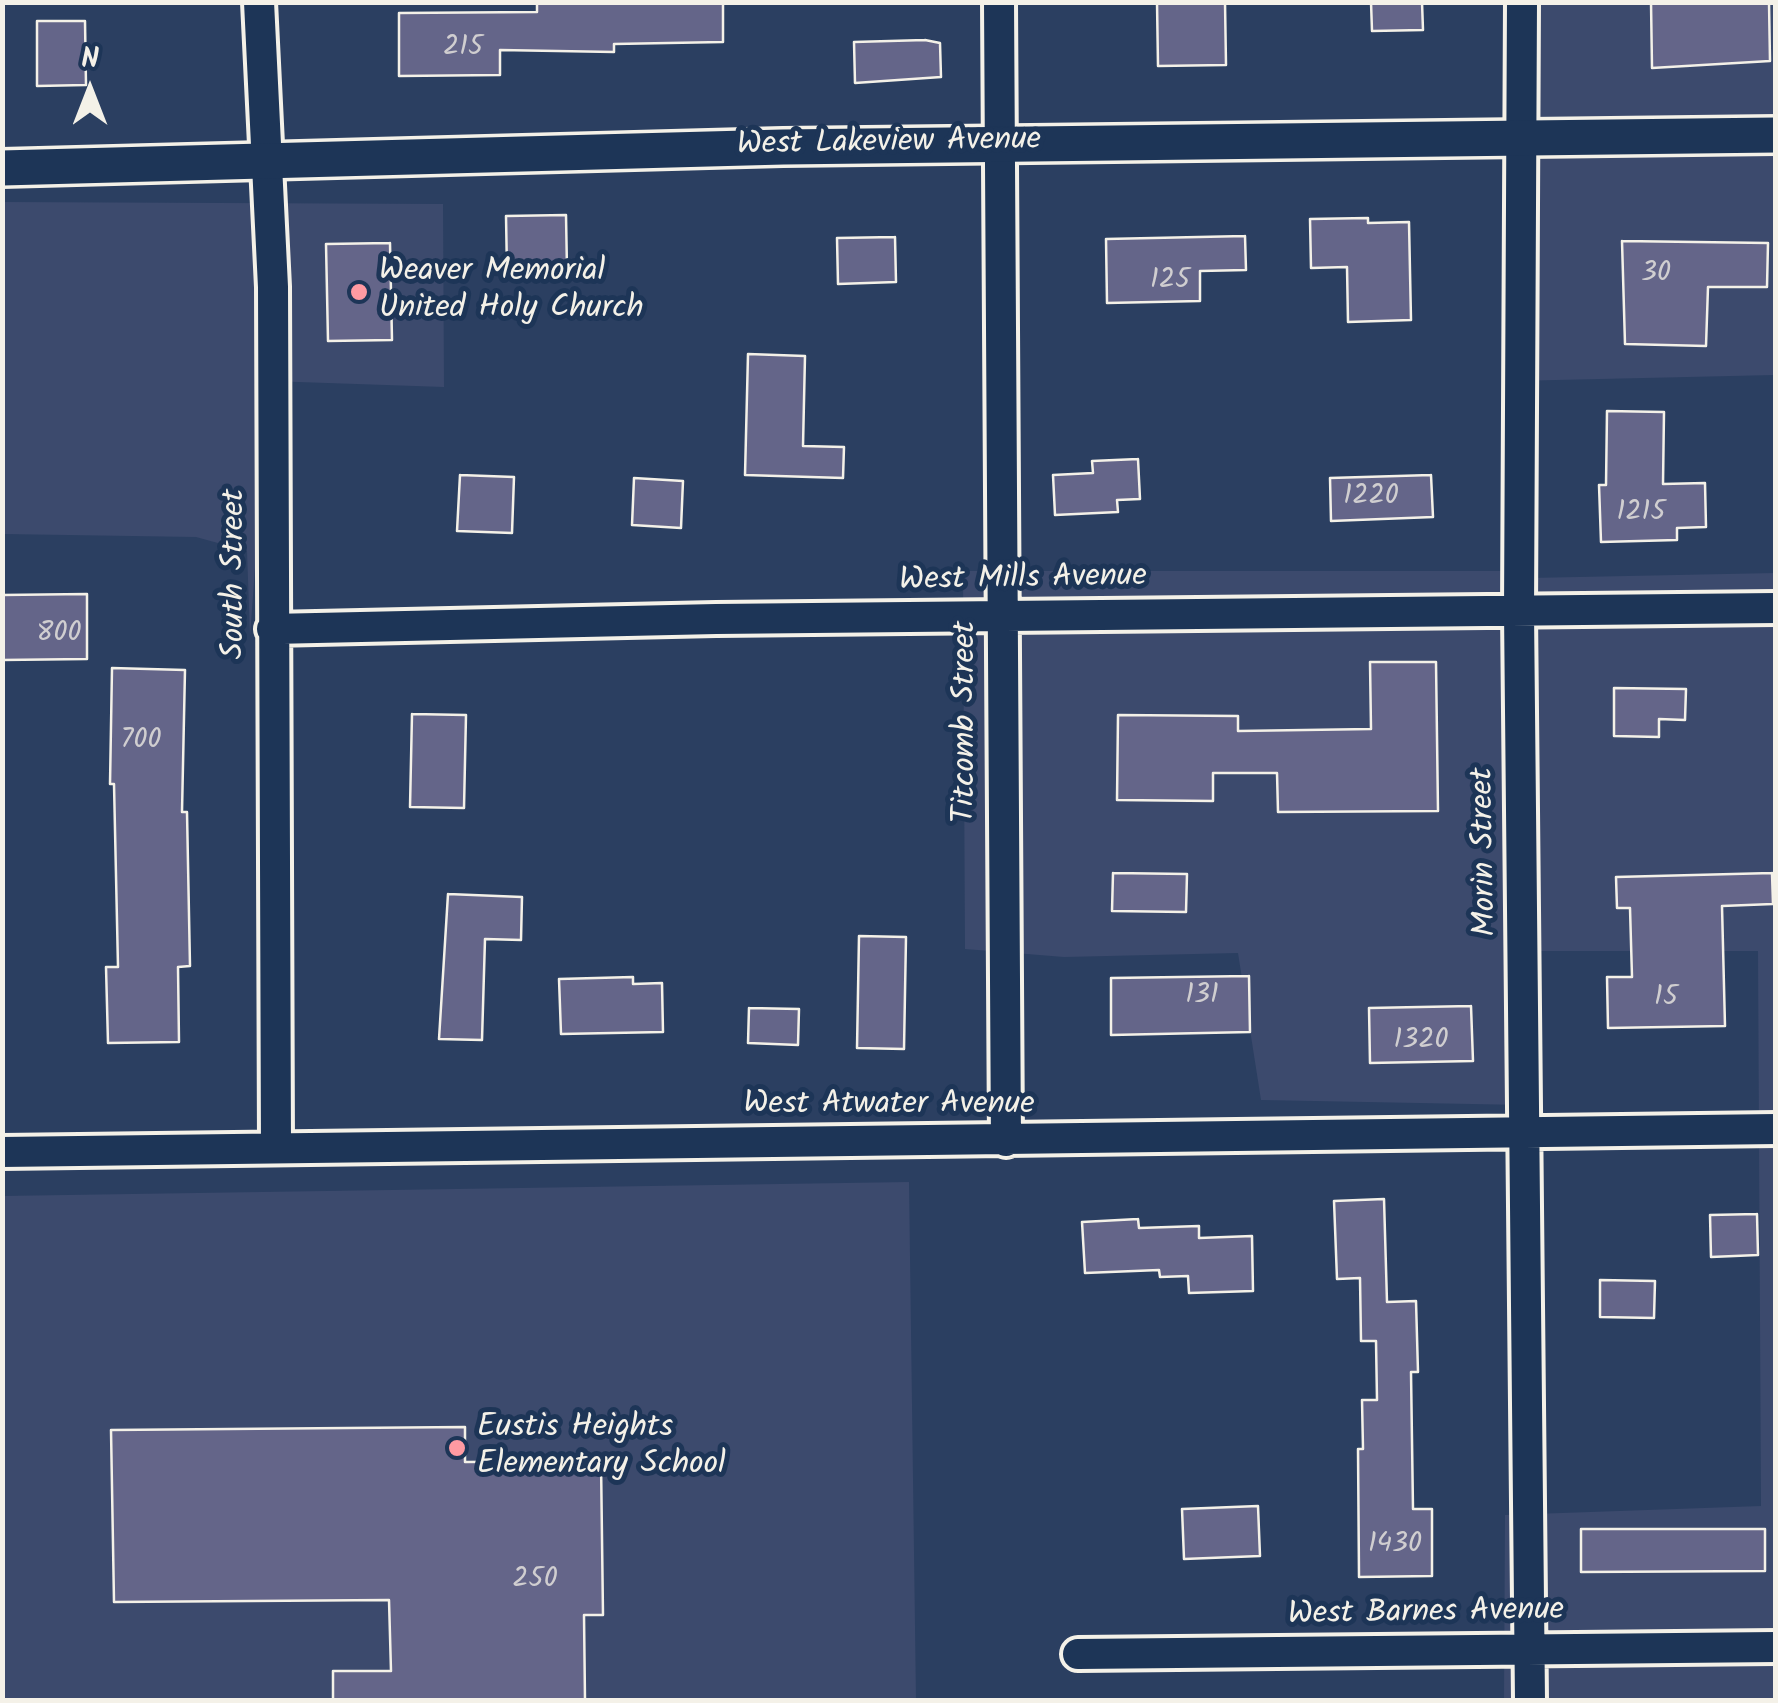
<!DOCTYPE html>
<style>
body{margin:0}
#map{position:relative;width:1778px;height:1703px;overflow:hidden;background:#2b3f61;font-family:Kalam,sans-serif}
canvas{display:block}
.frame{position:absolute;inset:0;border:5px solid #f4f1e8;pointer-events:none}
.north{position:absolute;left:40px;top:40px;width:100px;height:100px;-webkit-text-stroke:8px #1d3557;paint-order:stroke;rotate:0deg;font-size:28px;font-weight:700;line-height:40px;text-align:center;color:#f4f1e8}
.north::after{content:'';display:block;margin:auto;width:35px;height:45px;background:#f4f1e8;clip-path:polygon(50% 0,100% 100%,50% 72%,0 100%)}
</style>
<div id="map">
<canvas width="1778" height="1703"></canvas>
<div class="frame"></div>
<div class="north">N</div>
</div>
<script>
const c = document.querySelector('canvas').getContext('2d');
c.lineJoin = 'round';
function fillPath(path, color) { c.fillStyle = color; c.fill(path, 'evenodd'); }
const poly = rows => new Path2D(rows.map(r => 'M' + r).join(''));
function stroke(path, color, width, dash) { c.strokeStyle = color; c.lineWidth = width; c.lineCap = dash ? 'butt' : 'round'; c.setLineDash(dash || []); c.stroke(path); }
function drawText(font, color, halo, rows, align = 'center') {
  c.font = font + ' Kalam,sans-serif'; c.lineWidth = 10; c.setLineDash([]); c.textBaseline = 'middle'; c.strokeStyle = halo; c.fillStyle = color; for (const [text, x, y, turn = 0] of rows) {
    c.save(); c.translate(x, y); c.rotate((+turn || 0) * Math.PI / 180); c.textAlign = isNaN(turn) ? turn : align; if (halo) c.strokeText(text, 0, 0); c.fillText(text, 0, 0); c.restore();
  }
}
fillPath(poly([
 [1506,3,1775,3,1775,115,1508,117],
 [1775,155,1775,375,1513,381,1509,157],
 [3,202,443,204,444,387,269,381,250,636,247,551,196,537,3,534],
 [963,571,1528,571,1529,578,1775,573,1775,1700,1504,1700,1505,1515,1761,1506,1758,951,1531,951,1524,1105,1261,1100,1238,953,1064,957,965,949],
 [909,1182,916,1700,3,1700,2,1196]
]), '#3c4a6d');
const building = poly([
 [537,2,723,2,723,42,614,44,614,52,500,50,500,75,399,76,399,13,537,12,537,2],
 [1157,2,1225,2,1226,65,1158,66,1157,2],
 [1371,2,1422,2,1423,30,1372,31,1371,2],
 [1651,2,1769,2,1770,61,1652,68,1651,2],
 [37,21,85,21,86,85,37,86,37,21],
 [925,40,940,43,941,77,855,83,854,42,925,40],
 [566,215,567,270,507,272,506,216,566,215],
 [1368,218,1368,223,1409,222,1411,320,1348,322,1347,267,1311,268,1310,219,1368,218],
 [1245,236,1246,270,1200,271,1200,301,1107,303,1106,239,1245,236],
 [895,237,896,282,838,284,837,238,895,237],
 [1622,241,1768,243,1767,287,1708,287,1706,346,1625,344,1622,241],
 [390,243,392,340,328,341,326,244,390,243],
 [748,354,805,356,803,446,844,447,843,478,745,475,748,354],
 [1607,411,1664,412,1663,484,1705,483,1706,527,1677,528,1677,540,1601,542,1599,485,1606,485,1607,411],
 [1138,459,1140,499,1117,500,1118,512,1055,515,1053,475,1093,473,1092,461,1138,459],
 [460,475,514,477,512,533,457,531,460,475],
 [1431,475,1433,517,1331,521,1330,478,1431,475],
 [634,478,683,481,681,528,632,525,634,478],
 [87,594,87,659,2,660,2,595,87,594],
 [1370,662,1436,662,1438,811,1278,812,1277,773,1213,773,1213,801,1117,800,1118,715,1238,716,1238,731,1371,729,1370,662],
 [112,668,185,670,182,812,187,812,190,966,178,967,179,1042,108,1043,106,967,118,967,114,784,110,784,112,668],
 [1614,688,1686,689,1685,720,1659,719,1659,737,1614,736,1614,688],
 [412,714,466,715,464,808,410,807,412,714],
 [1113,873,1187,874,1186,912,1112,911,1113,873],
 [1772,873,1773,904,1722,906,1725,1026,1608,1028,1607,977,1632,977,1630,908,1617,908,1616,877,1772,873],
 [448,894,522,897,521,940,485,939,482,1040,439,1039,448,894],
 [859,936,906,937,904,1049,857,1048,859,936],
 [1249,976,1250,1032,1111,1035,1111,978,1249,976],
 [633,977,633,984,662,983,663,1032,561,1034,559,979,633,977],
 [1471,1006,1473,1061,1370,1063,1369,1008,1471,1006],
 [749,1008,799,1009,798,1045,748,1043,749,1008],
 [1384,1199,1387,1302,1416,1301,1418,1372,1411,1372,1413,1509,1432,1509,1432,1576,1359,1577,1358,1449,1363,1449,1362,1400,1377,1400,1376,1341,1361,1341,1360,1278,1337,1279,1334,1201,1384,1199],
 [1757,1214,1758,1255,1711,1257,1710,1215,1757,1214],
 [1138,1219,1139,1228,1199,1226,1199,1238,1252,1236,1253,1291,1189,1293,1188,1276,1160,1277,1159,1270,1085,1273,1082,1222,1138,1219],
 [1600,1280,1655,1281,1654,1318,1600,1317,1600,1280],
 [465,1427,465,1462,601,1461,603,1615,584,1615,585,1700,333,1700,333,1671,391,1671,389,1600,114,1602,111,1430,465,1427],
 [1258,1506,1260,1556,1184,1559,1182,1509,1258,1506],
 [1581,1529,1765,1529,1765,1571,1581,1572,1581,1529]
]);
fillPath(building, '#646589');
stroke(building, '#f4f1e8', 2.5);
const minor = poly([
 [259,2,273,287,276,1147],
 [999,2,1006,1141],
 [1522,2,1519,612,1530,1700],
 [272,629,716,619,1776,608],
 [2,1152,1776,1129],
 [1078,1654,1776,1647]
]);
const tertiary = poly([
 [2,168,783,147,1776,135]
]);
stroke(minor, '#f4f1e8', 38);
stroke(tertiary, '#f4f1e8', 42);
stroke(minor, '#1d3557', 30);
stroke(tertiary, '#1d3557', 35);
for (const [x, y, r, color] of [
 [359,292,10,"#ff9aa2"],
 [457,1448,10,"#ff9aa2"]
]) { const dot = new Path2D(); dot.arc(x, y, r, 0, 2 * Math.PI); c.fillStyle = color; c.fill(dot); stroke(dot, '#1d3557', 4); }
drawText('28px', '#d0ced0', null, [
 ["215",463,49],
 ["30",1656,275],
 ["125",1170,282],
 ["1220",1371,498],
 ["1215",1641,514],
 ["800",59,635],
 ["700",141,742],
 ["131",1202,997],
 ["15",1666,999],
 ["1320",1421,1042],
 ["1430",1395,1546],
 ["250",535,1581]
]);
drawText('32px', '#f4f1e8', '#1d3557', [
 ["West Lakeview Avenue",889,145,-1],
 ["South Street",237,574,-90],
 ["West Mills Avenue",1023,581,-1],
 ["Titcomb Street",968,722,-90],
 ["Morin Street",1487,852,-91],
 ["West Atwater Avenue",889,1107],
 ["West Barnes Avenue",1426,1615,-1]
]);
drawText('32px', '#f4f1e8', '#1d3557', [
 ["Weaver Memorial",379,274],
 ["United Holy Church",379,311],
 ["Eustis Heights",477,1430],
 ["Elementary School",477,1467]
], 'left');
</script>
